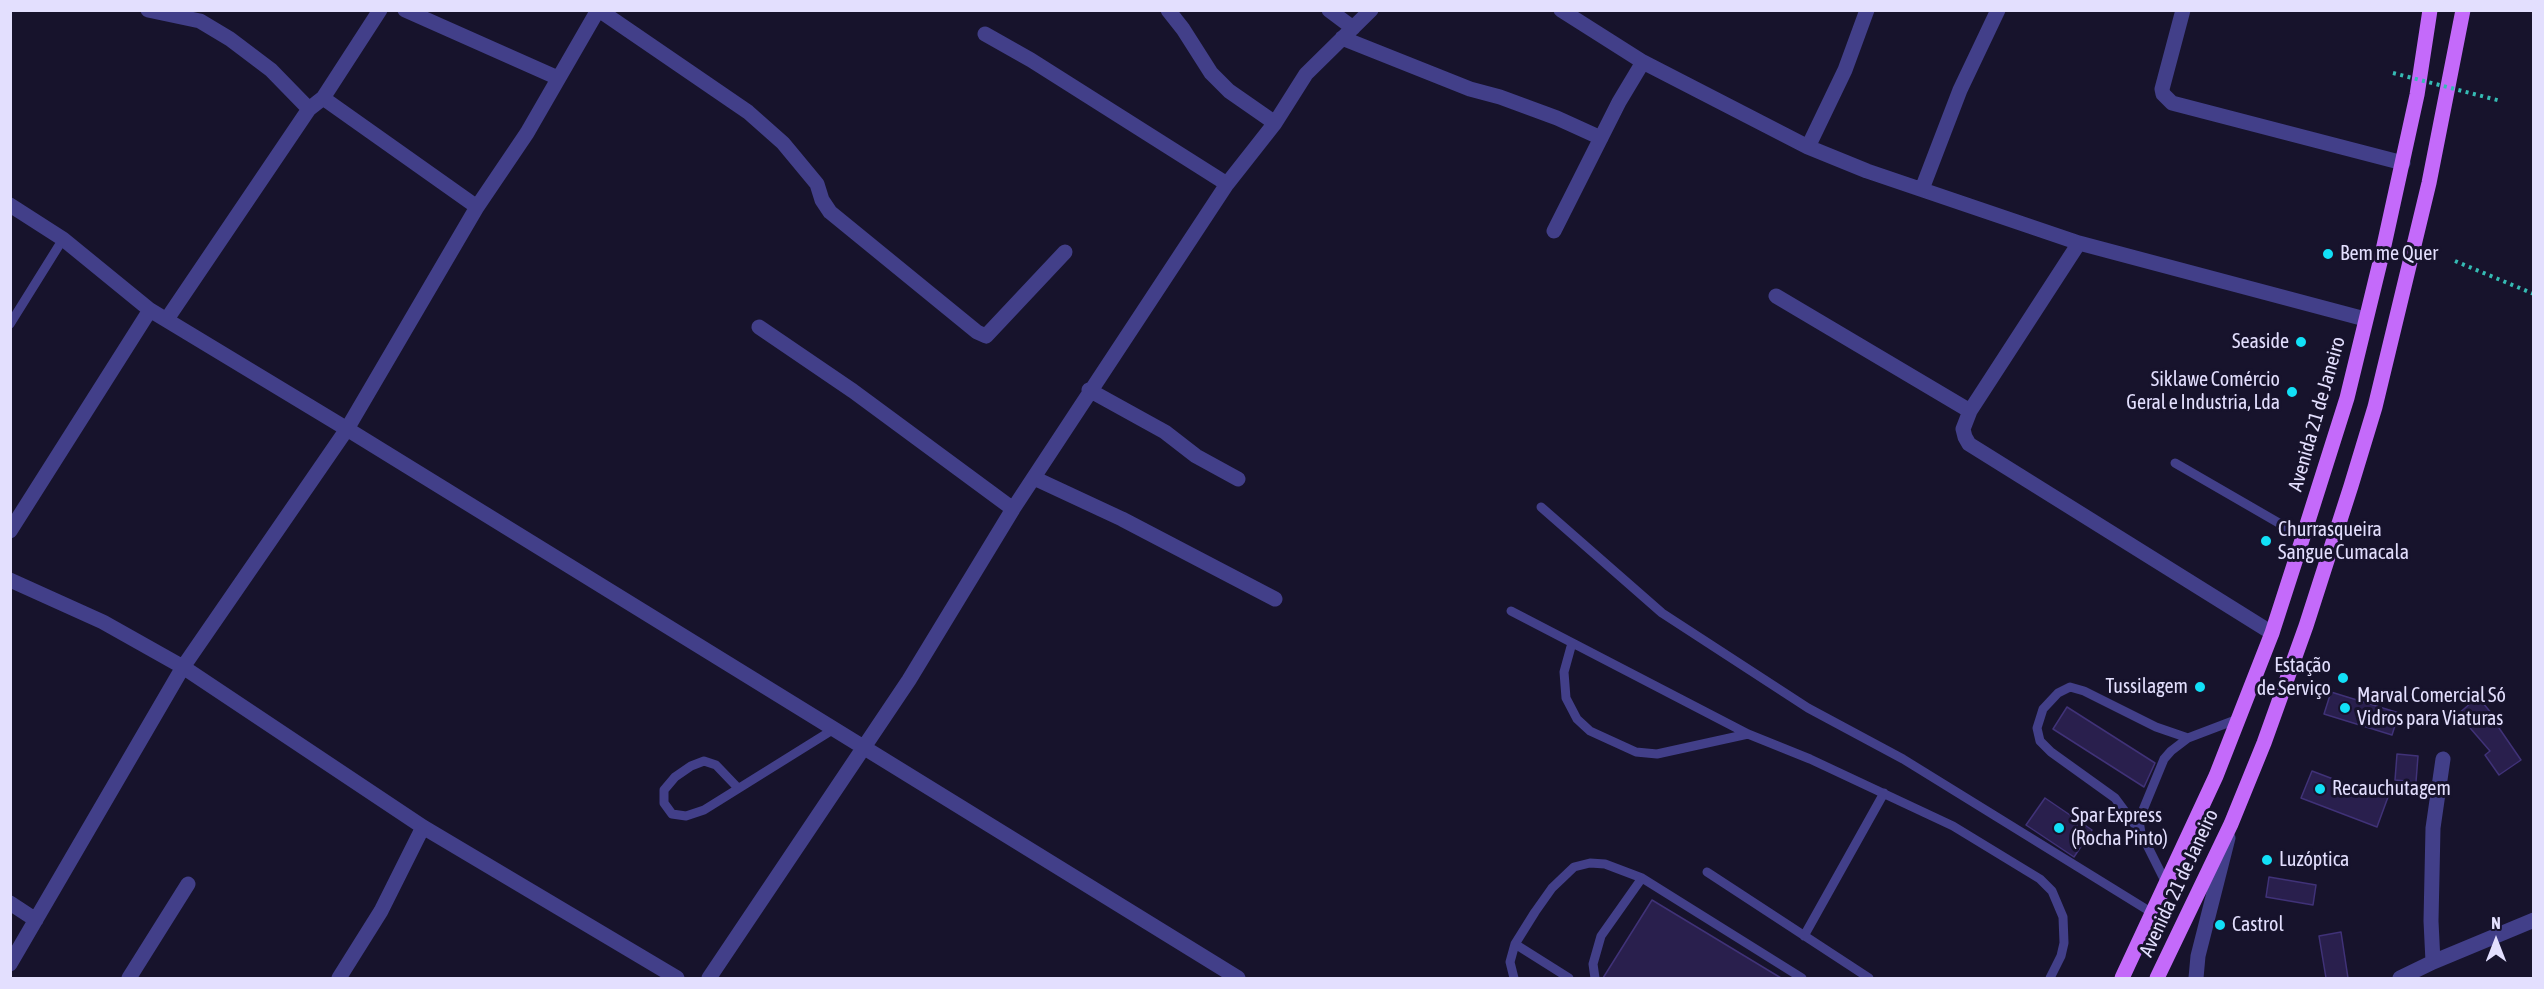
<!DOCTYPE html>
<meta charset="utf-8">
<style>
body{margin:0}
#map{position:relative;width:2544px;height:989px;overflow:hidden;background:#17132c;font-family:"Asap Condensed",sans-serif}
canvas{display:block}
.frame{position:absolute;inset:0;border:12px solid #e3dffe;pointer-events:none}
.north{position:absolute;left:2466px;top:911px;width:60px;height:60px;-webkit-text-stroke:4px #17132c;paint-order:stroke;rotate:0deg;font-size:16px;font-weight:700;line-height:24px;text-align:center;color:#e3dffe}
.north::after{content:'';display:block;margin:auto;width:21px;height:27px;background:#e3dffe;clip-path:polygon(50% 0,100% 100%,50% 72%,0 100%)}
</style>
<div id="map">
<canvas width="2544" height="989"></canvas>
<div class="frame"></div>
<div class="north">N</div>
</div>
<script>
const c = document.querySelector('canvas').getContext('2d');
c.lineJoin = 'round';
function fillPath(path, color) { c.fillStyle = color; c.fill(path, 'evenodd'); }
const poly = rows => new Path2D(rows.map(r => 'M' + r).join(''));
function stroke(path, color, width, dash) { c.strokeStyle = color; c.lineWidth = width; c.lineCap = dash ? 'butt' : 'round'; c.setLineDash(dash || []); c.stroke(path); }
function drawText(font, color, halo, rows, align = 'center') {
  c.font = font + ' "Asap Condensed",sans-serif'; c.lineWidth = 6; c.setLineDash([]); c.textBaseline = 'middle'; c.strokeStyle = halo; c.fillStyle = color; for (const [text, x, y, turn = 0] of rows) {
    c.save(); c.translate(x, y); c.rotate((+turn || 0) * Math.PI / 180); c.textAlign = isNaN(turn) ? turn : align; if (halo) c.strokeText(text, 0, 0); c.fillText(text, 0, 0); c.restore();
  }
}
const building = poly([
 [2331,692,2399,713,2392,735,2324,714,2331,692],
 [2478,697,2502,726,2499,728,2521,760,2499,775,2485,755,2490,751,2458,714,2478,697],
 [2067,707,2155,763,2144,787,2053,729,2067,707],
 [2397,754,2418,756,2416,782,2395,780,2397,754],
 [2312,771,2357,788,2358,786,2388,797,2377,827,2301,798,2312,771],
 [2045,798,2092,830,2074,857,2026,825,2045,798],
 [2269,877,2316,885,2313,905,2266,897,2269,877],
 [1652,900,1781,978,1603,978,1652,900],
 [2341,932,2348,978,2326,978,2319,936,2341,932]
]);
fillPath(building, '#291f4d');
stroke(building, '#403278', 1.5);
stroke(poly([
 [2455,261,2534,294]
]), '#35bbb4', 4, [3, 4.5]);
stroke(poly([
 [10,324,63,239],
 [2175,463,2303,537],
 [1541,507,1662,613,1808,708,1903,759,2154,914],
 [1511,611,1748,734,1810,759,1953,826,2040,879,2052,891,2063,917,2064,943,2061,956,2050,978],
 [1572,643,1564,672,1566,698,1577,719,1590,731,1636,752,1657,754,1748,734],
 [738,788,716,765,704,761,691,766,675,777,664,790,664,803,672,814,686,816,704,810,834,729],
 [2141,833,2115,798,2051,752,2040,741,2037,728,2043,709,2058,693,2070,687,2084,691,2156,727,2188,738],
 [1707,872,1869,978],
 [2167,885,2141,833,2139,821,2143,810,2164,759,2171,751,2188,738,2238,719],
 [1804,936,1884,793],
 [1515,944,1569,978],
 [1514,978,1510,962,1515,944,1535,912,1552,888,1574,867,1590,863,1605,864,1642,878,1802,978],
 [1595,978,1593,964,1601,936,1642,878]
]), '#423f89', 9);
stroke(poly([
 [148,10,200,21,230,39,271,70,309,109,323,98,477,207],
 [405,10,558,78],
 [599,10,748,112,783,143,817,184,822,200,830,212,977,332,986,336,1065,252],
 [1168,10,1183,29,1211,73,1229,91,1275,123],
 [1329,10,1353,28],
 [1561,10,1643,62,1808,147,1867,171,2079,243,2365,319],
 [2183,10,2162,89,2163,94,2172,103,2403,163],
 [985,34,1031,60,1227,184],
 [1342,38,1470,89,1500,97,1557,118,1601,138],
 [323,98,380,10],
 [1808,147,1845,70,1867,10],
 [1922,189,1960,90,1998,10],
 [10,205,63,239,150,310,347,429,1238,978],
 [1554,231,1619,102,1643,62],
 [2079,243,1970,411,1963,429,1965,437,1969,444,2272,633],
 [1776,296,1970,411],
 [167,319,309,109],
 [759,327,853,391,1013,509],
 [1089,390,1165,432,1196,456,1238,479],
 [1034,478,1122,519,1275,599],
 [10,531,150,310],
 [10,580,103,622,183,667,423,827,677,978],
 [10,903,36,920],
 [2433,962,2431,921,2433,828,2443,759],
 [10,964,183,667,347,429,477,207,527,133,598,10],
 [129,978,188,884],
 [339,978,381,911,423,827],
 [709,978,909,680,1013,509,1227,184,1275,123,1306,74,1371,10],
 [2196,978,2198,956,2228,838],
 [2400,978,2433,962,2534,920]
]), '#423f89', 15);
stroke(poly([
 [2122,978,2216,776,2272,633,2303,537,2347,398,2383,250,2417,95,2430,10],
 [2157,978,2231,824,2264,743,2306,626,2351,486,2375,407,2429,183,2463,10]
]), '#c46afa', 15);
stroke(poly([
 [2393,73,2501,101]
]), '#35bbb4', 4, [3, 4.5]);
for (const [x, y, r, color] of [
 [2328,254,6,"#12e0f7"],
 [2301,342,6,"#12e0f7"],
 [2292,392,6,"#12e0f7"],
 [2266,541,6,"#12e0f7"],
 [2343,678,6,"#12e0f7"],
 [2200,687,6,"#12e0f7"],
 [2345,708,6,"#12e0f7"],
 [2320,789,6,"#12e0f7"],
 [2059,828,6,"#12e0f7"],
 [2267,860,6,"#12e0f7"],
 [2220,925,6,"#12e0f7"]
]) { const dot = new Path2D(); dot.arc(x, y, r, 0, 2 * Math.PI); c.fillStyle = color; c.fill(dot); stroke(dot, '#17132c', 2); }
drawText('20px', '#e3dffe', '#17132c', [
 ["Bem me Quer",2340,254],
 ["Seaside",2289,342,"right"],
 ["Siklawe Comércio",2280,380,"right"],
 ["Geral e Industria, Lda",2280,403,"right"],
 ["Churrasqueira",2278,530],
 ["Sangue Cumacala",2278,553],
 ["Estação",2331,666,"right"],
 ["de Serviço",2331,689,"right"],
 ["Tussilagem",2188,687,"right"],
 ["Marval Comercial Só",2357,696],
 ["Vidros para Viaturas",2357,719],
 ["Recauchutagem",2332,789],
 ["Spar Express",2071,816],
 ["(Rocha Pinto)",2071,839],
 ["Luzóptica",2279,860],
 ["Castrol",2232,925]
], 'left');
drawText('20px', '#e3dffe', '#17132c', [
 ["Avenida 21 de Janeiro",2317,414,-74],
 ["Avenida 21 de Janeiro",2179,883,-65]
]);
</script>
